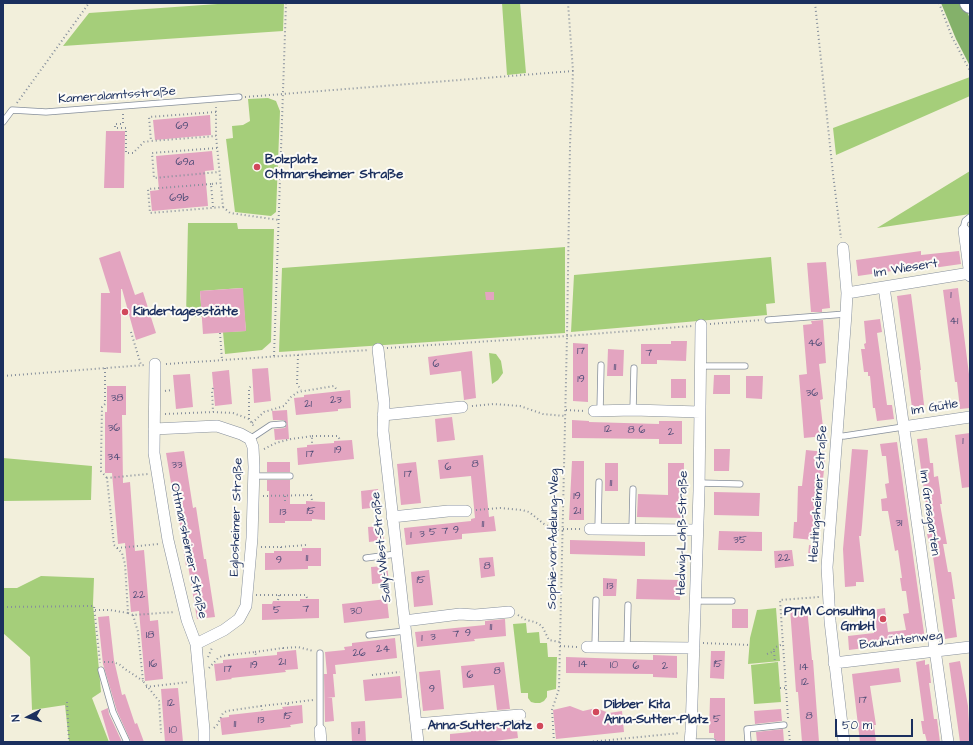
<!DOCTYPE html>
<meta charset="utf-8">
<style>
body{margin:0}
#map{position:relative;width:973px;height:745px;overflow:hidden;background:#f2efdb;font-family:"Architects Daughter",sans-serif}
canvas{display:block}
.frame{position:absolute;inset:0;border:4px solid #1b2f5e;pointer-events:none}
.north{position:absolute;left:8px;top:697px;width:40px;height:40px;-webkit-text-stroke:3px #fdfcf7;paint-order:stroke;rotate:264deg;font-size:11px;font-weight:700;line-height:16px;text-align:center;color:#1b2f5e}
.north::after{content:'';display:block;margin:auto;width:14px;height:18px;background:#1b2f5e;clip-path:polygon(50% 0,100% 100%,50% 72%,0 100%)}
.scale{position:absolute;left:835px;top:719px;width:78px;height:18px;box-sizing:border-box;border:2px solid #1b2f5e;border-top:0;padding-left:5px;font-size:12px;line-height:14px;white-space:nowrap;color:#1b2f5e;-webkit-text-stroke:3px #fdfcf7;paint-order:stroke}
</style>
<div id="map">
<canvas width="973" height="745"></canvas>
<div class="frame"></div>
<div class="north">N</div>
<div class="scale">50 m</div>
</div>
<script>
const c = document.querySelector('canvas').getContext('2d');
c.lineJoin = 'round';
function fillPath(path, color) { c.fillStyle = color; c.fill(path, 'evenodd'); }
const poly = rows => new Path2D(rows.map(r => 'M' + r).join(''));
function stroke(path, color, width, dash) { c.strokeStyle = color; c.lineWidth = width; c.lineCap = dash ? 'butt' : 'round'; c.setLineDash(dash || []); c.stroke(path); }
function drawText(font, color, halo, rows, align = 'center') {
  c.font = font + ' "Architects Daughter",sans-serif'; c.lineWidth = 4; c.setLineDash([]); c.textBaseline = 'middle'; c.strokeStyle = halo; c.fillStyle = color; for (const [text, x, y, turn = 0] of rows) {
    c.save(); c.translate(x, y); c.rotate((+turn || 0) * Math.PI / 180); c.textAlign = isNaN(turn) ? turn : align; if (halo) c.strokeText(text, 0, 0); c.fillText(text, 0, 0); c.restore();
  }
}
fillPath(poly([
 [232,3,284,3,283,31,63,46,89,13],
 [502,3,520,3,526,73,507,75],
 [970,77,970,96,836,155,833,128],
 [268,98,276,101,280,111,276,212,271,216,235,212,226,139,233,138,232,126,243,125,250,121,248,99],
 [970,171,970,214,877,228],
 [188,223,237,223,238,229,274,229,271,342,262,350,225,354,223,332,246,331,242,288,200,291,202,317,186,317],
 [565,247,565,333,279,352,282,268],
 [771,257,775,303,766,304,767,315,571,332,574,275],
 [489,353,496,354,501,361,503,373,498,380,492,384],
 [3,458,92,466,91,500,3,501],
 [41,576,94,578,93,604,101,692,92,698,109,742,69,742,65,705,32,710,30,657,3,633,3,588,17,588],
 [776,608,780,661,748,664,750,638,757,610],
 [526,623,527,633,539,632,540,643,547,643,548,657,557,657,556,689,547,691,547,697,544,701,540,703,535,703,531,702,528,698,528,693,521,693,513,624],
 [778,662,781,702,754,704,751,665]
]), '#a5ce7a');
fillPath(poly([
 [941,3,964,3,970,19,970,66,956,39]
]), '#84b16a');
fillPath(poly([
 [210,115,211,135,155,140,153,120],
 [106,131,125,131,124,188,104,188],
 [212,151,214,170,205,171,208,206,152,211,150,191,159,190,156,156],
 [120,251,135,295,143,292,156,333,136,340,122,289,121,289,121,353,100,352,101,293,110,293,99,258],
 [921,251,921,255,959,251,961,264,933,268,933,265,858,276,856,260],
 [826,262,830,308,822,309,822,312,811,312,807,263],
 [243,288,246,331,203,334,200,291],
 [958,288,970,382,970,408,960,409,957,382,955,382,943,290],
 [485,292,494,292,494,300,486,300],
 [911,294,921,370,920,370,925,413,913,415,897,296],
 [880,319,882,332,877,333,887,405,892,405,894,419,877,421,875,408,873,408,870,376,868,376,868,372,864,372,861,349,865,349,864,344,866,343,864,321],
 [823,320,826,363,819,364,823,399,820,400,824,436,804,438,799,375,807,374,803,325,812,324,811,321],
 [671,341,687,341,686,361,657,360,657,364,641,364,641,344,671,344],
 [573,343,588,344,588,402,573,401],
 [608,349,624,350,623,376,607,376],
 [472,351,476,398,464,400,461,371,430,375,428,357],
 [268,368,271,401,254,403,252,369],
 [229,370,232,404,215,406,212,372],
 [190,374,193,407,176,409,173,375],
 [714,375,730,375,730,394,713,394],
 [746,376,763,376,762,399,746,398],
 [671,379,686,379,686,398,671,398],
 [107,386,126,386,126,415,122,415,123,483,130,482,135,551,144,550,150,621,158,620,163,679,145,681,139,611,131,612,125,543,118,544,112,473,105,473,105,412,107,412],
 [350,390,351,408,338,409,338,411,296,415,294,398,304,397,304,395],
 [287,410,289,439,275,440,274,429,285,428,287,424,284,420,273,420,272,411],
 [452,417,455,440,437,442,435,419],
 [572,420,589,421,589,422,659,424,659,421,682,421,682,444,659,444,659,439,572,438],
 [970,433,970,487,962,488,955,435],
 [927,438,930,463,933,463,934,477,938,476,942,504,940,504,947,544,943,544,948,572,951,572,955,599,952,599,957,637,945,639,931,543,929,543,927,534,930,534,917,439],
 [352,440,354,459,298,465,297,448,307,447,307,445,334,443,334,441],
 [897,442,925,640,849,650,848,636,874,633,872,610,885,608,888,632,906,630,903,614,909,613,906,591,902,591,900,578,902,578,898,550,895,551,888,511,882,511,881,499,887,498,885,484,889,483,886,456,882,456,880,444],
 [714,449,730,449,729,471,714,471],
 [852,449,868,450,862,526,861,536,859,536,864,582,856,582,856,586,845,587,843,549],
 [806,450,826,452,823,479,822,479,818,515,815,514,813,540,793,538,794,522,797,522,798,486,802,486],
 [184,451,193,508,196,507,204,559,206,559,215,617,197,619,188,565,186,566,178,513,176,513,166,453],
 [483,455,489,517,494,516,496,531,462,534,462,539,406,545,404,528,471,521,471,519,475,518,471,476,440,479,438,460],
 [572,461,584,461,584,520,569,520],
 [267,462,290,462,290,472,267,472],
 [416,462,421,503,401,505,397,464],
 [605,463,618,463,618,491,605,491],
 [668,463,684,463,683,518,637,517,638,494,668,495],
 [267,480,290,480,290,504,306,504,306,501,325,502,325,520,312,519,312,521,285,521,285,523,269,523,269,491,267,491],
 [378,489,380,507,362,509,361,491],
 [714,492,760,493,759,516,714,515],
 [382,526,384,540,369,542,368,527],
 [719,531,762,532,762,551,718,550],
 [570,540,645,542,645,556,570,554],
 [809,545,818,546,817,557,808,556],
 [302,548,321,548,321,566,308,566,308,569,265,570,265,553,274,553,274,551,302,551],
 [792,550,794,566,775,568,774,551],
 [493,557,495,576,481,578,479,558],
 [387,566,389,582,372,584,371,567],
 [429,570,433,605,414,607,411,572],
 [603,578,617,579,616,596,603,596],
 [637,579,681,580,680,600,636,599],
 [300,599,319,599,319,618,262,620,262,604,272,604,273,601,300,601],
 [387,599,389,618,344,623,342,604],
 [807,607,812,660,813,660,819,742,802,742,798,692,796,692,790,608],
 [732,609,748,609,748,628,732,628],
 [109,616,114,660,122,695,125,694,135,724,137,723,144,742,131,742,117,711,103,664,98,617],
 [505,619,506,636,474,639,475,641,417,647,415,632,485,625,485,621],
 [395,638,397,658,335,665,336,674,333,674,335,697,327,698,332,698,334,721,325,722,324,674,327,674,325,652,345,650,344,647,352,646,352,643],
 [296,650,298,669,285,670,286,672,231,678,232,679,216,681,214,664,223,663,223,660,277,655,277,652],
 [711,651,725,651,724,679,710,678],
 [653,655,677,656,677,678,653,677,653,674,566,673,566,657,653,660],
 [925,660,925,665,929,664,931,683,929,683,934,719,937,719,940,742,927,742,925,734,923,734,921,721,924,721,916,662],
 [960,661,968,706,970,742,960,742,949,663],
 [504,662,510,709,497,710,494,685,463,688,461,666],
 [899,668,901,682,870,686,876,725,874,725,876,742,860,742,852,674],
 [440,670,444,709,423,711,419,672],
 [400,676,402,698,365,701,363,680],
 [178,688,183,742,165,742,161,689],
 [710,698,725,698,725,742,717,742,716,740,714,738,714,733,709,733],
 [302,705,303,723,290,725,291,727,222,735,220,718,229,717,229,715,283,709,282,707],
 [570,706,583,711,596,708,609,713,622,711,624,732,556,739,553,710],
 [108,708,109,714,122,742,110,742,101,711],
 [781,709,782,721,755,724,754,711],
 [365,721,366,742,352,742,351,722],
 [516,722,518,738,487,742,450,742,450,734,471,732,471,729,495,727,495,724],
 [783,729,784,742,757,742,756,732]
]), '#e3a4c0');
const service = poly([
 [3,122,12,110,46,112,239,97],
 [964,230,964,225,965,221,970,217],
 [768,320,846,314],
 [700,366,745,366],
 [633,410,634,368],
 [600,411,601,365],
 [838,436,844,436,903,427],
 [250,439,271,425,283,424],
 [254,476,290,476],
 [699,483,740,484],
 [598,529,599,482],
 [632,529,633,489],
 [366,558,396,554],
 [696,601,732,601],
 [369,635,405,631],
 [627,646,628,605],
 [595,647,596,600],
 [320,653,320,730],
 [101,670,113,712,127,742],
 [690,742,713,742],
 [748,742,747,729,784,725]
]);
const minor = poly([
 [964,230,970,276],
 [843,248,847,293,846,314,827,567,830,621,844,742],
 [884,287,948,742],
 [847,293,970,273],
 [378,349,384,403,383,431,418,742],
 [155,364,154,453,168,540,187,620,196,644,204,730,204,742],
 [594,411,633,410,700,412],
 [383,415,462,407],
 [903,427,970,417],
 [154,429,217,426,241,434,250,439,253,447,254,467,252,538,246,606,239,619,224,630,196,644],
 [392,517,448,511,466,511],
 [590,529,697,530],
 [404,621,460,614,475,615,509,612],
 [587,647,694,648],
 [834,663,970,647],
 [416,724,520,715],
 [320,730,321,742],
 [690,742,691,731,699,491,701,325]
]);
const trunk = poly([
 [969,3,970,4]
]);
stroke(service, '#868f9c', 7);
stroke(minor, '#868f9c', 12);
stroke(trunk, '#868f9c', 20);
stroke(poly([
 [815,3,833,174,841,238],
 [939,3,952,37,970,71],
 [245,97,573,71],
 [17,103,89,3],
 [216,112,149,117,151,141,216,136],
 [123,114,123,124,115,124,115,128,126,128,126,153,133,153,144,142,151,141],
 [217,148,152,153,154,178,219,172],
 [211,184,148,189,150,213,223,207,216,136,216,107],
 [213,207,211,184,220,183],
 [223,207,230,213,279,220],
 [710,324,762,320],
 [131,332,141,365],
 [220,333,222,360],
 [387,348,567,336,692,326],
 [298,355,297,384,301,390],
 [274,356,286,3],
 [166,364,369,350],
 [105,368,105,404,102,407,101,460,101,471,107,478],
 [3,376,145,365],
 [213,388,212,391,213,412],
 [165,391,172,390],
 [472,406,494,404,520,406,543,414,565,416],
 [566,410,585,411],
 [165,414,213,412,233,413,249,419,255,428],
 [249,419,249,388,252,385],
 [252,423,264,412,284,406,291,397,298,392,334,386,337,390],
 [312,436,338,436,340,440],
 [264,449,276,443,291,439,306,437,312,436,312,443],
 [263,496,311,495,312,500],
 [285,501,285,496],
 [476,510,500,508,522,510,529,512,544,524,554,529,563,531],
 [563,529,581,529],
 [261,547,281,547,281,549],
 [281,547,306,545,307,547],
 [117,548,159,544],
 [256,595,306,595,307,598],
 [278,600,279,595],
 [3,607,94,606,100,663],
 [95,610,110,610,128,613,125,564,122,553,114,545,107,478,148,474],
 [128,613,133,615,175,612],
 [133,615,138,632,143,681,159,701,161,733],
 [518,615,526,620,535,622,542,626,549,640,560,642],
 [841,625,871,623],
 [703,643,750,645],
 [560,646,578,647],
 [283,648,298,647,313,651],
 [774,651,775,663],
 [255,652,283,648,283,651],
 [767,654,772,652,776,647,783,644],
 [229,655,255,652,256,655],
 [208,657,212,648],
 [104,662,112,662,119,664,125,669,143,681],
 [209,668,218,658,222,656,229,655,229,658],
 [372,675,400,672],
 [146,687,189,682],
 [780,688,786,688],
 [67,702,69,742],
 [288,703,313,700],
 [261,706,288,703,288,705],
 [788,718,780,600,819,597],
 [214,728,217,725,223,713,227,711,261,706,262,710],
 [789,731,790,742],
 [554,742,552,710,559,689,560,642,567,336,570,145,573,71,568,3],
 [589,742,680,733]
]), '#868f9c', 2, [1, 3]);
stroke(service, '#fff', 5.5);
stroke(minor, '#fff', 11);
stroke(trunk, '#fff', 18);
for (const [x, y, r, color] of [
 [257,167,4,"#d1495b"],
 [125,312,4,"#d1495b"],
 [883,619,4,"#d1495b"],
 [596,712,4,"#d1495b"],
 [540,726,4,"#d1495b"]
]) { const dot = new Path2D(); dot.arc(x, y, r, 0, 2 * Math.PI); c.fillStyle = color; c.fill(dot); stroke(dot, '#fdfcf7', 1.5); }
drawText('11px', '#4d4c76', null, [
 ["69",182,127],
 ["69a",185,163],
 ["69b",179,199],
 ["1",951,296],
 ["41",954,322],
 ["46",815,344],
 ["17",581,352],
 ["7",649,354],
 ["6",436,365],
 ["11",615,368],
 ["19",581,380],
 ["36",812,394],
 ["38",117,399],
 ["23",336,401],
 ["21",308,405],
 ["36",114,429],
 ["12",608,430],
 ["8",631,431],
 ["6",642,431],
 ["2",671,433],
 ["1",963,442],
 ["19",338,451],
 ["17",310,455],
 ["34",114,458],
 ["8",475,465],
 ["33",177,466],
 ["6",448,468],
 ["17",408,475],
 ["11",611,484],
 ["19",577,497],
 ["15",311,512],
 ["21",577,512],
 ["13",283,513],
 ["31",899,524],
 ["11",483,525],
 ["9",456,531],
 ["7",445,532],
 ["5",433,533],
 ["3",422,535],
 ["1",411,536],
 ["35",740,541],
 ["11",307,559],
 ["22",784,559],
 ["9",279,561],
 ["8",487,567],
 ["15",421,581],
 ["13",610,587],
 ["22",139,596],
 ["7",306,610],
 ["5",277,611],
 ["30",356,612],
 ["11",491,628],
 ["9",468,634],
 ["7",456,635],
 ["18",150,636],
 ["3",433,638],
 ["1",422,639],
 ["24",383,650],
 ["26",359,654],
 ["21",282,663],
 ["16",153,665],
 ["14",583,665],
 ["15",718,665],
 ["19",254,666],
 ["10",614,666],
 ["6",636,667],
 ["2",665,667],
 ["14",804,668],
 ["17",228,670],
 ["8",497,672],
 ["6",470,676],
 ["12",805,683],
 ["9",432,690],
 ["17",863,701],
 ["12",171,704],
 ["15",288,717],
 ["8",809,717],
 ["5",717,720],
 ["13",261,721],
 ["11",235,725],
 ["10",173,731],
 ["1",359,732]
]);
drawText('13px', '#1b2f5e', '#fdfcf7', [
 ["Kameralamtsstraße",117,96,-4],
 ["Im Wiesert",906,269,-9],
 ["Im Gütle",935,408,-9],
 ["Heutingsheimer Straße",819,494,-86],
 ["Im Grasgarten",929,513,82],
 ["Eglosheimer Straße",237,517,-88],
 ["Hedwig-Lohß-Straße",683,533,-89],
 ["Sophie-von-Adelung-Weg",554,539,-89],
 ["Sally-Wiest-Straße",382,547,-96],
 ["Ottmarsheimer Straße",188,551,78],
 ["Bauhüttenweg",901,641,-7]
]);
drawText('bold 13px', '#1b2f5e', '#fdfcf7', [
 ["Bolzplatz",265,160],
 ["Ottmarsheimer Straße",265,175],
 ["Kindertagesstätte",133,312],
 ["PTM Consulting",875,612,"right"],
 ["GmbH",875,627,"right"],
 ["Dibber Kita",604,705],
 ["Anna-Sutter-Platz",604,720],
 ["Anna-Sutter-Platz",532,726,"right"]
], 'left');
</script>
